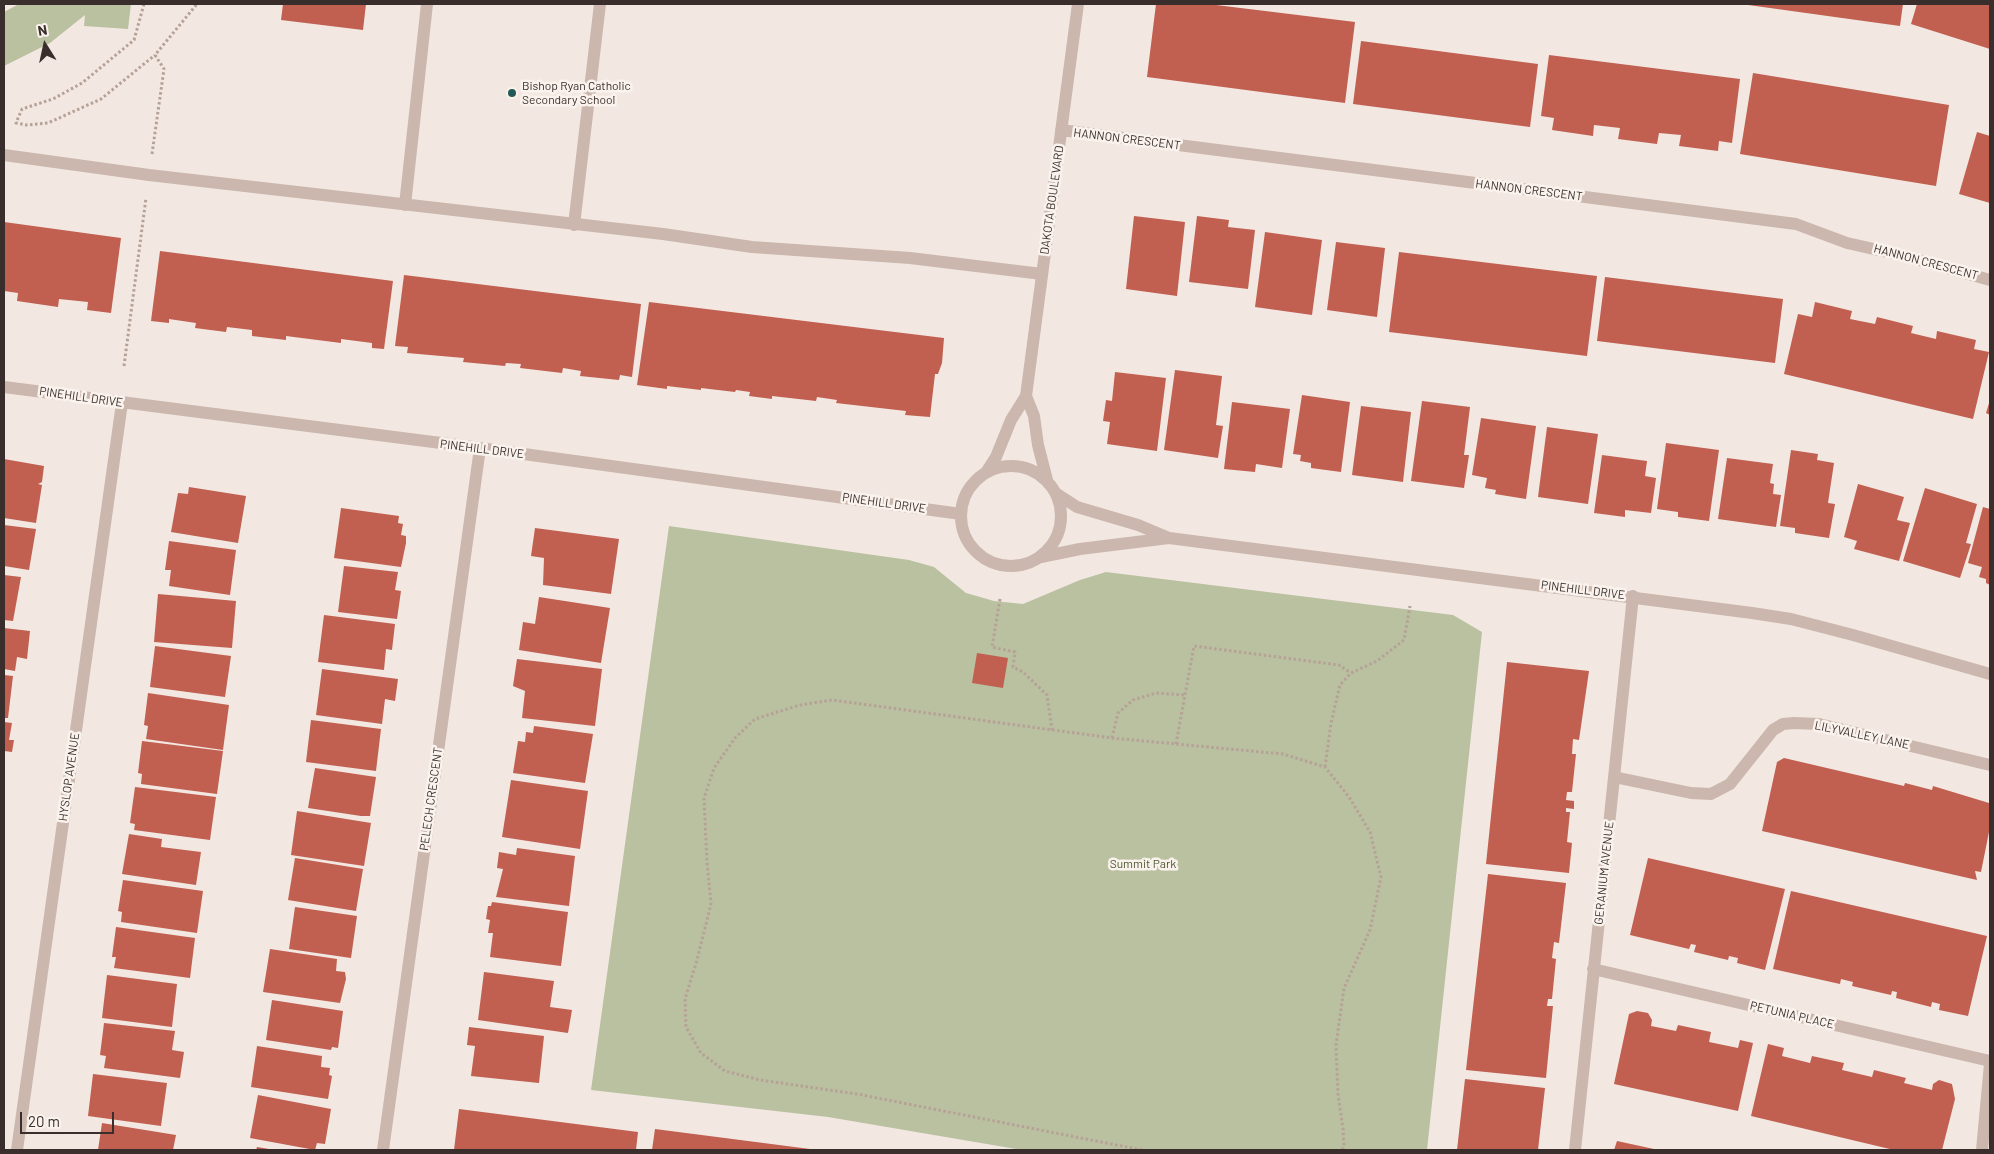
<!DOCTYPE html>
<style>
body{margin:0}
#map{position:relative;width:1994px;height:1154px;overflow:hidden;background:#f2e8e1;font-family:Barlow,sans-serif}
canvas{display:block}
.frame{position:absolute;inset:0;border:5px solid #392e2b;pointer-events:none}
.north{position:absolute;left:20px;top:20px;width:50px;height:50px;-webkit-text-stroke:4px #faf3ed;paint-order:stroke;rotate:350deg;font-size:14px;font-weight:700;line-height:20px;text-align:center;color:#392e2b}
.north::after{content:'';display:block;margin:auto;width:18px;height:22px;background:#392e2b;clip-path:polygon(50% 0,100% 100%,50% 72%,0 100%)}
.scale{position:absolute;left:20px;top:1112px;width:94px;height:22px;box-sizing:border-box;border:2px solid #392e2b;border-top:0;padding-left:6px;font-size:15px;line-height:18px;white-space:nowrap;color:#392e2b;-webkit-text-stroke:4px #faf3ed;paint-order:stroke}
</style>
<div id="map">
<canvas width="1994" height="1154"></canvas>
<div class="frame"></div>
<div class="north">N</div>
<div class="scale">20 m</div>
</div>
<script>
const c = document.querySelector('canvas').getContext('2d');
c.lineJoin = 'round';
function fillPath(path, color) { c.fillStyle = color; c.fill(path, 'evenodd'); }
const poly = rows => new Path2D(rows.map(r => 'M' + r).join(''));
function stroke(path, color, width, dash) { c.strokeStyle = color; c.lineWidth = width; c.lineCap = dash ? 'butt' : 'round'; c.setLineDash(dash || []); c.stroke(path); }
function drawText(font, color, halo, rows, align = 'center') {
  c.font = font + ' Barlow,sans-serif'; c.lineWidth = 5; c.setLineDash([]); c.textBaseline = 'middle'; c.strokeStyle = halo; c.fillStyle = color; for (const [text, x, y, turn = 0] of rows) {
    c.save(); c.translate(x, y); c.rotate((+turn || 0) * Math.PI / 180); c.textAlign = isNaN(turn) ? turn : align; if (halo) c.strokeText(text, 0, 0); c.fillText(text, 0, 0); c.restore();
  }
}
fillPath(poly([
 [19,4,131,4,128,29,84,26,85,15,50,43,4,66,4,12],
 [669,526,909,560,934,567,966,593,994,601,1023,604,1080,580,1106,572,1453,615,1482,632,1427,1150,1022,1150,828,1117,591,1090]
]), '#bac1a1');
fillPath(poly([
 [283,4,366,4,363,30,281,20],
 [1156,4,1208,4,1355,22,1345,103,1147,77],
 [1741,4,1903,4,1900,26],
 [1917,4,1990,4,1990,49,1911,24],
 [1361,41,1538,64,1530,127,1353,104],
 [1549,55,1740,79,1732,143,1719,141,1718,151,1679,146,1681,135,1659,133,1657,144,1618,139,1620,128,1594,125,1593,136,1552,130,1554,118,1541,116],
 [1753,73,1949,105,1936,186,1740,154],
 [1977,132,1990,136,1990,203,1959,194],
 [1134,216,1185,222,1177,296,1126,289],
 [1197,216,1229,220,1228,227,1255,230,1248,289,1189,282],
 [4,222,121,238,111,313,87,310,88,302,59,299,58,307,17,301,18,293,4,291],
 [1265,232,1322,240,1312,315,1255,307],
 [1336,242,1385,248,1377,317,1327,310],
 [160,251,393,281,384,349,372,348,372,343,341,339,341,343,286,336,286,340,252,336,252,330,227,327,226,332,195,328,196,323,169,319,169,323,151,321],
 [1399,252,1597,276,1587,356,1389,332],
 [404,275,641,304,632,377,620,375,619,380,580,376,581,371,563,368,562,373,520,368,521,364,506,363,505,366,463,362,464,358,407,353,408,347,395,346],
 [1605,277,1783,299,1775,363,1597,341],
 [649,302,944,338,942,363,938,374,935,374,930,417,905,415,906,411,836,403,837,400,817,397,816,401,772,396,772,399,749,396,750,392,736,390,735,392,701,388,701,390,667,386,667,389,637,385],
 [1815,302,1852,311,1850,319,1875,324,1877,317,1913,326,1911,333,1936,339,1937,331,1976,340,1974,349,1989,352,1973,419,1784,374,1798,314,1812,317],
 [1175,370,1222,376,1216,425,1223,426,1218,458,1164,450],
 [1115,372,1166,378,1157,451,1107,444,1110,422,1103,421,1106,400,1112,401],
 [1302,395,1350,402,1341,472,1311,468,1311,463,1300,461,1301,455,1293,454],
 [1990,400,1990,415,1986,413],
 [1422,401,1470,407,1464,455,1469,455,1464,488,1411,481],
 [1232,402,1290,409,1282,468,1256,464,1255,472,1224,469],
 [1361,406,1411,412,1403,482,1352,475],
 [1481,418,1536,426,1526,499,1495,494,1496,490,1485,488,1487,478,1472,475],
 [1547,427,1598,434,1588,504,1538,497],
 [1666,443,1719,450,1709,521,1678,517,1678,512,1657,509],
 [1791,450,1818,454,1817,460,1834,463,1828,503,1835,504,1829,538,1795,533,1795,528,1780,526],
 [1602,455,1647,461,1645,476,1656,478,1651,513,1625,510,1625,517,1594,513],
 [1727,458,1773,464,1770,483,1774,484,1773,494,1781,495,1776,527,1718,519],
 [4,459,44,466,42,482,38,484,42,485,36,523,4,518],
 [1858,484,1904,497,1897,520,1910,523,1899,561,1854,549,1857,541,1844,537],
 [189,487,246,496,238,543,171,532,178,493,188,494],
 [1925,488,1977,504,1966,543,1971,544,1960,578,1903,561],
 [1983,507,1990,509,1990,585,1986,583,1986,579,1979,577,1982,567,1968,563],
 [341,508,399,516,398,523,403,524,401,535,406,536,406,543,401,567,334,558],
 [4,525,36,529,29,570,4,566],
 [535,528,619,539,611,594,543,585,544,558,531,556],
 [169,541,236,550,230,595,169,586,171,570,165,570],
 [344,566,398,572,395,590,401,591,397,619,338,612],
 [4,575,21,577,13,621,4,620],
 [158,594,236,601,232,648,154,642],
 [539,597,610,608,601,663,519,650,523,622,535,624],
 [324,615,395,624,392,650,386,649,384,670,318,662],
 [4,628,30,631,27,659,17,657,15,671,4,669],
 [155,646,231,656,225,697,150,687],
 [977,653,1008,658,1003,688,972,683],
 [517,659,602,669,595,726,522,718,525,691,513,686],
 [1507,662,1589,671,1579,740,1573,739,1572,754,1576,754,1572,792,1567,792,1566,800,1574,801,1574,809,1566,808,1566,812,1570,812,1567,842,1572,843,1569,873,1486,864],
 [322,669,398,679,395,701,385,699,382,724,316,715],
 [4,675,13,676,8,718,4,718],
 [148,693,229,705,223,750,146,739,148,726,144,725],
 [311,720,381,729,376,771,306,762],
 [4,722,12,723,9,740,14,740,12,752,4,751],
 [534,726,593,734,585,783,513,773,518,741,525,742,526,732,533,733],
 [142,741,223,751,217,794,141,784,142,774,138,773],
 [1784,758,1904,786,1905,783,1932,790,1933,786,1989,803,1990,827,1981,872,1975,871,1977,880,1762,831,1777,762],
 [315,768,376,777,370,816,361,816,308,808],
 [511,780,588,791,580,849,502,837],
 [135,787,216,797,210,840,134,830,135,824,130,823],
 [297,811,371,823,364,866,291,855],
 [129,834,162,839,161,847,201,852,196,885,122,874],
 [517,848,575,856,569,906,496,897,503,869,497,868,499,852,516,855],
 [295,858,363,869,356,911,288,900],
 [1648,858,1785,889,1765,970,1737,963,1738,958,1729,956,1728,960,1694,952,1696,945,1691,944,1689,949,1630,935],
 [1488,874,1566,883,1559,943,1554,942,1552,958,1556,959,1552,999,1548,999,1547,1006,1553,1006,1546,1078,1466,1070],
 [123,880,203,891,197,933,121,922,122,912,118,911],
 [1791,891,1987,936,1968,1016,1939,1010,1940,1004,1932,1002,1931,1007,1896,998,1897,992,1892,991,1891,995,1852,986,1853,982,1841,979,1840,984,1773,969],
 [492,902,568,912,561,966,490,957,493,933,488,933,490,920,486,919,488,906,491,906],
 [295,907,357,916,351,958,289,949],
 [116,927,195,938,190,978,114,968,116,957,112,957],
 [270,949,337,959,336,971,345,972,346,979,340,1003,263,992],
 [484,972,554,981,550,1007,572,1010,568,1033,478,1020],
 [107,975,177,984,172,1027,102,1018],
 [272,1000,343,1011,338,1048,332,1047,331,1050,266,1040],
 [1637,1011,1648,1013,1652,1020,1651,1026,1676,1031,1678,1025,1711,1032,1709,1042,1738,1048,1740,1040,1753,1043,1738,1111,1614,1084,1629,1014],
 [104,1023,175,1031,172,1050,184,1052,180,1078,104,1068,106,1056,100,1055],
 [469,1027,544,1036,539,1083,471,1076,475,1046,467,1045],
 [1768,1044,1784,1048,1782,1056,1810,1063,1812,1056,1844,1063,1842,1070,1872,1077,1874,1070,1906,1078,1904,1083,1932,1090,1933,1084,1939,1080,1952,1084,1955,1099,1942,1150,1894,1150,1751,1116],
 [257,1046,322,1056,321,1067,330,1068,329,1075,332,1076,328,1099,251,1087],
 [93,1074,167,1083,161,1126,88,1116],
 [1465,1079,1545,1088,1538,1150,1457,1150],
 [258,1095,331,1109,325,1144,317,1143,315,1150,250,1138],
 [459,1109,638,1132,636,1150,454,1150],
 [102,1123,176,1135,173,1150,98,1150],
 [655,1129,810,1149,810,1150,652,1150],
 [1617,1141,1654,1149,1654,1150,1614,1150],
 [257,1147,269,1149,269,1150,256,1150]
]), '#c15f51');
stroke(poly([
 [144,4,134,40,82,83,53,99,22,109,16,123,26,125,48,123,101,99,155,55],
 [152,154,164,69,155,55,197,4],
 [124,366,146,198],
 [1000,599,992,647,1015,652,1013,667,1023,672,1047,695,1052,730],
 [1112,738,1118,713,1133,700,1156,693,1184,695],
 [1176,744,1194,646,1339,665,1351,673],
 [1325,767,1331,723,1340,685,1351,673,1377,661,1404,640,1410,606],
 [1142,1150,857,1094,760,1080,725,1071,701,1053,686,1027,685,999,697,960,711,904,707,862,704,798,714,768,735,738,755,719,800,705,832,700,1112,738,1283,754,1325,767,1349,797,1370,832,1381,877,1370,930,1344,988,1336,1045,1338,1094,1343,1129,1344,1147,1342,1150]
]), '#b6a197', 3, [2.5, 2.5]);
stroke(poly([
 [4,155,149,175,663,234,752,247,910,258,1042,274],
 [405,205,427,4],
 [574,225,600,4],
 [1614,777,1691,793,1711,794,1730,784,1773,730,1783,724,1794,723,1819,724,1990,765],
 [1593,969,1990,1061],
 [1575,1150,1633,596]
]), '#cbb7ad', 12);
stroke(poly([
 [1061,130,1796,224,1847,243,1905,256,1990,280],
 [4,387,480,448,961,514],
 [1026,396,1034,416,1038,445,1047,480],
 '961 516a50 50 0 1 1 100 0a50 50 0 1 1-100 0Z',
 [987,471,996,457,1011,420,1026,396,1078,4],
 [1057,494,1077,507,1138,525,1169,538,1752,613,1791,619,1853,635,1990,674],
 [1041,557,1080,549,1169,538],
 [17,1150,122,403],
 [383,1150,480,448],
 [1982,1150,1990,1064]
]), '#cbb7ad', 12);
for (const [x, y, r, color] of [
 [512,93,5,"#225957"]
]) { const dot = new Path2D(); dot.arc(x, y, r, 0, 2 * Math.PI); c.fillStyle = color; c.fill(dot); stroke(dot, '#faf3ed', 2); }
drawText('12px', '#392e2b', '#faf3ed', [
 ["Bishop Ryan Catholic",522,86],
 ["Secondary School",522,100]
], 'left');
drawText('12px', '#392e2b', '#faf3ed', [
 ["HANNON CRESCENT",1127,139,7],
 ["HANNON CRESCENT",1529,190,7],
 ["DAKOTA BOULEVARD",1052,200,-82],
 ["HANNON CRESCENT",1926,262,15],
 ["PINEHILL DRIVE",81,397,8],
 ["PINEHILL DRIVE",482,449,7],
 ["PINEHILL DRIVE",884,503,8],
 ["PINEHILL DRIVE",1583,590,7],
 ["LILYVALLEY LANE",1862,735,12],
 ["HYSLOP AVENUE",69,777,-82],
 ["PELECH CRESCENT",431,799,-82],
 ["GERANIUM AVENUE",1604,873,-84],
 ["PETUNIA PLACE",1792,1015,13]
]);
drawText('12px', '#4d5730', '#faf3ed', [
 ["Summit Park",1143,864]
]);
</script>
